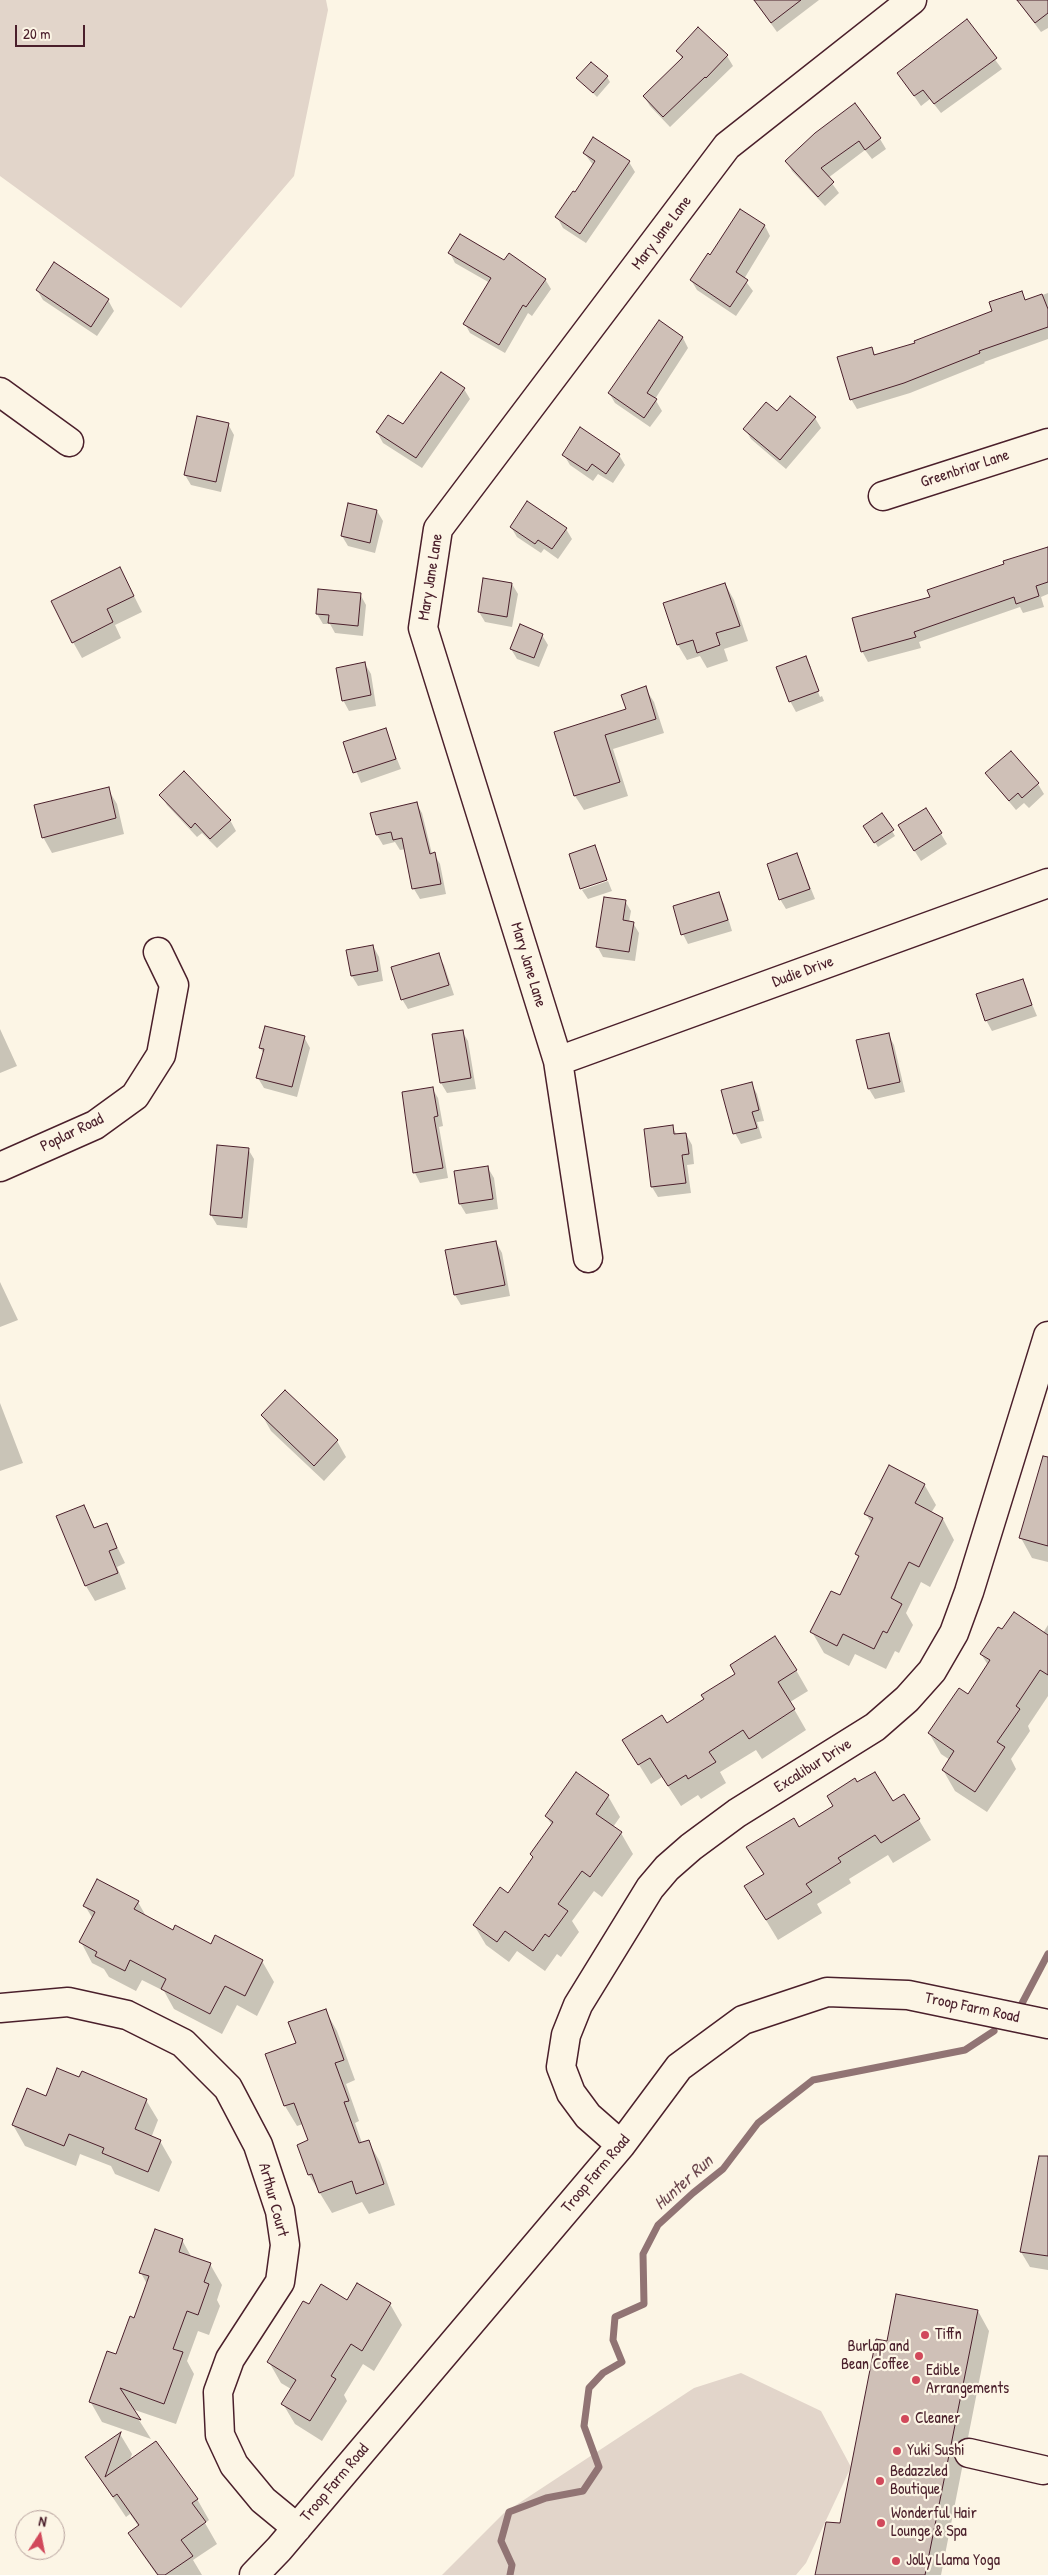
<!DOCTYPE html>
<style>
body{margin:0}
#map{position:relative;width:1048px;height:2575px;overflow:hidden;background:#fcf5e5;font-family:"Patrick Hand",sans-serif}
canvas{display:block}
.north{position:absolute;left:15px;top:2510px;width:50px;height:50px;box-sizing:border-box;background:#fcf5e5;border:1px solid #b59f9b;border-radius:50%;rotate:11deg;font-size:14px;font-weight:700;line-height:20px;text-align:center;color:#4a1f2b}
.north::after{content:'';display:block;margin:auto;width:18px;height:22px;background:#d1495b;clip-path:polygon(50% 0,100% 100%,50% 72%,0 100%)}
.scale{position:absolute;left:15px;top:25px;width:70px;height:22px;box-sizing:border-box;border:2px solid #4a1f2b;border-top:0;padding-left:6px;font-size:15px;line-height:18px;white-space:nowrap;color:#4a1f2b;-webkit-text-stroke:4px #fcf5e5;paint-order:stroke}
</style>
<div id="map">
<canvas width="1048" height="2575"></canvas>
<div class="north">N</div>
<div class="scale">20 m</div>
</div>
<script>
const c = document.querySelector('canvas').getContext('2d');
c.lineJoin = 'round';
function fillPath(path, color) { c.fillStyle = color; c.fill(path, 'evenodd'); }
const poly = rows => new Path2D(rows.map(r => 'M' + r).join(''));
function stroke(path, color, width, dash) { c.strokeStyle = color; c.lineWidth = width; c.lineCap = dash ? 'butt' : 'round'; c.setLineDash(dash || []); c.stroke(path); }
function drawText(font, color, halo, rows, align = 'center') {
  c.font = font + ' "Patrick Hand",sans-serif'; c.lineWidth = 4.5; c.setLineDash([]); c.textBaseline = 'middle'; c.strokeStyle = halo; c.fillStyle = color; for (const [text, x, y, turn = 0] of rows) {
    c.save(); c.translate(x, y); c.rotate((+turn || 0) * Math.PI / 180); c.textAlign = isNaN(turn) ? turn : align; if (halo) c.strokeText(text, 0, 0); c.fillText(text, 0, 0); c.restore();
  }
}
fillPath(poly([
 [0,0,326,0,328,10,294,176,181,308,0,176],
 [741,2373,821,2411,851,2467,806,2563,796,2575,442,2575,504,2513,694,2388]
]), '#e2d5ca');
fillPath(poly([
 [754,0,819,0,777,32],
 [1017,0,1048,0,1048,28,1041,32],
 [966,21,1002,69,941,113,930,99,921,106,898,73],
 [678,51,727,56,733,66,670,127,650,106,644,96,682,59],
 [607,77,610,82,597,97,578,78],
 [816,134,880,139,886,149,872,159,865,150,828,178,839,193,825,206,792,171,787,161],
 [584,153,629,162,635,172,586,243,563,228,557,217,576,194,594,166],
 [740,211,765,226,770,236,744,279,753,291,736,316,697,290,691,280,711,257],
 [450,253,505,262,545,279,551,289,532,316,528,313,505,353,470,333,465,324,490,283,455,263],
 [54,264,108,300,114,311,97,336,43,300,37,290],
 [1021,292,1026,301,1048,293,1048,339,984,362,985,363,910,393,857,409,851,399,871,348,876,356,917,344,994,312],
 [659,322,683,338,688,348,655,399,662,411,650,427,615,403,609,393],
 [442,373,464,389,470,399,422,468,383,443,377,432,403,426],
 [777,413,815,418,821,428,786,469,751,439,745,429],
 [228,424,234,435,221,492,191,485,185,475],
 [564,455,619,455,625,465,613,483,598,474,593,481,570,465],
 [377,511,383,521,375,553,348,546,342,536],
 [511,527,566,529,572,539,558,559,544,549,541,553,517,537],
 [1048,548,1048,594,1041,597,1044,607,1023,613,1020,607,919,642,921,648,868,662,862,651,931,598],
 [128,584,142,612,115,625,121,638,82,658,73,642],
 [512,584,518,594,512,627,485,622,479,612],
 [725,584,734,600,748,641,724,649,728,661,707,668,700,656,687,660,678,645,665,604],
 [360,594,366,605,363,636,335,633,330,624,323,624,317,614],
 [542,635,548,645,539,667,517,659,511,649],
 [805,658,811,667,808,667,820,697,822,696,824,701,796,712,790,701],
 [365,664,371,674,376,706,349,711,343,700],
 [645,688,654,702,664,733,613,749,628,796,584,810,575,796,556,733,628,710],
 [385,730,401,769,361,783,345,743],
 [1010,753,1038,784,1044,794,1029,808,1024,803,1016,810,986,774],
 [108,789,117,804,124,834,52,853,43,837],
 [161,795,230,820,236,831,217,848,202,833,197,837,167,805],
 [416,803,422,813,432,854,434,854,440,864,446,894,420,899,414,889,406,849,400,850,395,842,383,845,377,835,372,814],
 [926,809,947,844,921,861,905,836],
 [882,815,895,836,878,847,865,826],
 [594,847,607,879,582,889,570,855],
 [797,854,815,899,786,909,780,899],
 [608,881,612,891,588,899,582,890],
 [718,894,724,904,732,931,688,944,683,934],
 [625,901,631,911,629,922,633,923,639,933,635,961,603,957,597,946],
 [373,946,379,957,383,981,358,986,352,976,347,951],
 [438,955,444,965,454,995,408,1009,402,999],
 [1022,980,1037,1016,992,1031,986,1020],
 [0,1029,17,1066,0,1073],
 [462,1031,468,1041,476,1089,447,1093,441,1083,433,1035],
 [888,1034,894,1045,905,1092,875,1099,869,1089],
 [304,1037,310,1048,297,1097,264,1088,258,1078,264,1054,260,1048],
 [751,1083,757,1094,764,1121,757,1122,762,1138,741,1144,735,1133],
 [432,1088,438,1098,443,1126,439,1127,448,1178,420,1183,415,1173],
 [672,1127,677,1135,686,1134,692,1145,694,1164,687,1165,691,1193,658,1197,652,1187,645,1130],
 [248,1149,254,1159,247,1228,217,1225,211,1215],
 [488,1168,494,1178,498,1209,466,1214,460,1204],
 [496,1242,502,1253,510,1296,461,1305,455,1295],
 [0,1282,18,1320,0,1327],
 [285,1392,337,1441,346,1457,324,1481,271,1431,262,1415],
 [0,1403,23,1463,0,1471],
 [1048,1468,1048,1562,1032,1558,1021,1538],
 [924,1484,936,1505,931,1513,943,1519,954,1540,930,1587,921,1582,906,1613,913,1625,899,1653,895,1651,886,1669,855,1654,849,1666,824,1653,812,1632,840,1597,860,1558,857,1554,872,1524,866,1514],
 [84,1507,95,1529,106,1524,125,1563,117,1567,126,1589,95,1601,86,1586,58,1517],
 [1048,1625,1048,1696,1028,1726,1030,1731,1011,1759,1016,1769,987,1812,955,1791,943,1770,950,1760,941,1754,929,1733,968,1695,988,1665,981,1654,1003,1631,1043,1633],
 [796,1670,808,1691,790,1702,806,1730,762,1759,756,1750,720,1772,726,1783,701,1799,698,1795,681,1806,662,1777,651,1784,636,1760,666,1725],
 [857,1784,893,1802,904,1795,931,1840,893,1863,888,1855,849,1879,851,1883,817,1904,822,1913,778,1940,758,1907,764,1875,748,1848,799,1829,835,1806],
 [608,1796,620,1817,613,1827,621,1833,633,1854,602,1897,594,1891,572,1921,579,1932,561,1957,557,1954,545,1971,517,1951,509,1962,486,1945,474,1925,508,1894,534,1859,531,1854,552,1825,546,1816],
 [138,1902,147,1918,173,1931,211,1945,216,1937,262,1961,274,1982,257,2016,237,2005,222,2034,174,2009,164,1991,142,1980,136,1991,109,1977,104,1969,92,1963,81,1942,93,1919,85,1906],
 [325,2010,337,2031,355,2080,346,2084,359,2121,355,2123,362,2143,368,2141,380,2162,395,2205,369,2214,362,2202,332,2213,321,2195,309,2175,298,2145,309,2141,303,2124,297,2126,285,2106,267,2055,297,2044],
 [46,2097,146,2100,158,2120,151,2138,160,2141,172,2162,159,2192,115,2174,111,2166,80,2154,76,2166,25,2146,13,2125],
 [1048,2175,1048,2270,1030,2267,1021,2252],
 [182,2240,192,2258,210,2264,222,2285,217,2300,220,2306,209,2335,198,2331,187,2361,194,2374,176,2424,132,2409,151,2439,102,2422,90,2401,135,2319,147,2284,141,2273],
 [347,2302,390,2304,402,2325,374,2371,363,2364,344,2395,347,2401,322,2441,295,2424,283,2404,291,2389,281,2383,269,2362],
 [978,2311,989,2331,941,2575,816,2575,841,2524,888,2342],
 [120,2434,132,2454,129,2462,156,2443,197,2499,209,2520,205,2523,217,2544,193,2560,202,2575,157,2575,142,2554,130,2533,139,2527,130,2514,126,2517,86,2458]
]), '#0003');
stroke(poly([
 [1018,2011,1048,1954],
 [510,2575,512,2565,501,2541,509,2512,546,2498,583,2491,599,2467,584,2426,589,2388,603,2373,622,2362,613,2340,615,2317,644,2304,643,2254,658,2225,693,2193,723,2169,758,2123,813,2080,965,2050,994,2031]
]), '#917474', 7);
const building = poly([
 [754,0,801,0,771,23,754,0],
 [1017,0,1048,0,1048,13,1035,23,1017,0],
 [967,19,997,58,934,104,923,90,914,96,897,73,967,19],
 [698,27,728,55,706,78,705,77,663,117,643,96,683,57,676,51,698,27],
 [591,62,608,76,593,93,576,78,591,62],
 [855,103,881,138,865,150,859,141,821,168,834,182,818,197,785,161,815,133,855,103],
 [593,137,630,161,580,234,555,217,573,191,575,192,595,161,583,153,593,137],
 [740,209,765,225,736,272,748,280,730,307,690,280,708,253,710,255,740,209],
 [460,234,504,260,509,253,546,279,526,307,523,305,499,345,463,324,491,278,448,253,460,234],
 [54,262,109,299,91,327,36,290,54,262],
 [1022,291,1025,300,1042,294,1048,309,1048,327,979,351,980,353,904,383,850,400,837,357,872,347,874,355,915,343,914,341,992,311,989,302,1022,291],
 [659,320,683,337,647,393,657,399,644,418,608,393,659,320],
 [441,372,465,388,416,458,376,432,388,415,403,424,441,372],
 [790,396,816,417,780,460,743,429,766,402,777,411,790,396],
 [197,416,229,423,216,482,184,475,197,416],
 [580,427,620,454,606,474,592,464,587,471,562,455,580,427],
 [527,501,567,528,552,549,538,540,535,544,510,527,527,501],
 [348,503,377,510,370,543,341,536,348,503],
 [1048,547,1048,582,1036,586,1039,596,1016,604,1014,597,914,632,916,637,861,652,852,618,930,597,927,590,1004,564,1003,561,1048,547],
 [120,567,134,596,107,609,113,622,72,643,51,601,120,567],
 [483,578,512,583,507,617,478,612,483,578],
 [725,583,740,626,716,633,720,645,697,653,693,640,677,645,663,603,725,583],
 [318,589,361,593,358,626,328,623,329,615,316,614,318,589],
 [520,624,543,634,534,658,510,649,520,624],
 [806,656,819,691,789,702,776,667,806,656],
 [365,662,371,695,342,701,336,668,365,662],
 [646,686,656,719,605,735,620,782,574,796,554,732,626,709,621,695,646,686],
 [386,728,396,759,353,773,343,742,386,728],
 [1011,751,1039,783,1022,798,1018,793,1009,801,985,773,1011,751],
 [184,771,231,820,210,839,195,823,191,828,159,795,184,771],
 [109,787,116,818,42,838,34,805,109,787],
 [417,802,430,854,435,852,441,884,412,889,402,838,393,840,391,832,376,835,370,813,417,802],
 [926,808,942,833,914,851,898,825,926,808],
 [882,813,894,830,874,843,863,826,882,813],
 [595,845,607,880,580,889,569,854,595,845],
 [797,853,810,889,779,900,767,864,797,853],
 [719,892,728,920,681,935,673,906,719,892],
 [604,897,626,900,623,920,634,922,629,952,596,947,604,897],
 [373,945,378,971,351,976,346,950,373,945],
 [439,953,449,985,401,1000,391,967,439,953],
 [1023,979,1032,1005,985,1021,976,994,1023,979],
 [265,1026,305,1036,292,1087,256,1078,264,1049,259,1048,265,1026],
 [463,1030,471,1078,440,1083,432,1034,463,1030],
 [889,1033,900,1082,868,1089,856,1040,889,1033],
 [752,1082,759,1110,752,1112,757,1128,733,1134,721,1090,752,1082],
 [433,1087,438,1116,434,1117,443,1168,413,1173,402,1092,433,1087],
 [673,1125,674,1134,686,1133,689,1154,682,1155,686,1183,651,1187,644,1129,673,1125],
 [217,1145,249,1148,242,1218,210,1215,217,1145],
 [488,1166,493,1199,459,1204,454,1171,488,1166],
 [496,1241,505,1285,454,1295,445,1250,496,1241],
 [285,1390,338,1440,314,1466,261,1415,285,1390],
 [1043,1456,1048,1457,1048,1546,1019,1538,1043,1456],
 [889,1465,925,1484,915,1503,943,1518,919,1567,909,1562,891,1598,902,1604,887,1633,883,1631,874,1649,843,1634,837,1646,810,1632,831,1591,840,1595,859,1556,855,1554,873,1518,864,1514,889,1465],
 [84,1505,94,1528,107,1523,117,1548,109,1551,118,1573,85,1586,56,1516,84,1505],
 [1014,1612,1048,1635,1048,1675,1040,1670,1016,1706,1020,1709,997,1742,1005,1747,975,1792,942,1770,954,1751,928,1733,959,1688,968,1694,990,1660,980,1654,998,1627,1002,1629,1014,1612],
 [775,1636,797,1670,778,1682,795,1709,749,1739,743,1730,709,1752,716,1762,688,1779,686,1775,668,1786,650,1758,638,1765,622,1740,662,1715,667,1723,704,1699,701,1695,735,1674,730,1665,775,1636],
 [576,1772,609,1795,596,1814,622,1832,590,1877,582,1871,558,1904,568,1911,549,1937,545,1934,533,1951,505,1931,497,1942,473,1925,500,1887,508,1893,533,1857,530,1854,553,1822,545,1816,576,1772],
 [875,1772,893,1801,904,1794,920,1819,881,1843,875,1835,838,1858,841,1862,806,1884,812,1892,766,1920,744,1886,764,1874,746,1847,794,1818,799,1827,833,1806,827,1796,855,1778,857,1782,875,1772],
 [97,1879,139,1901,134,1909,173,1930,175,1925,211,1944,215,1935,263,1960,245,1996,225,1986,210,2014,161,1989,166,1979,130,1960,125,1971,95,1956,97,1952,79,1942,95,1912,83,1906,97,1879],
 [326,2009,344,2060,335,2063,349,2101,344,2102,359,2143,369,2140,384,2184,356,2194,352,2181,319,2193,312,2174,308,2175,297,2145,308,2140,294,2103,284,2106,265,2054,296,2043,288,2022,326,2009],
 [57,2068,79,2077,82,2071,147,2099,135,2129,161,2140,148,2172,102,2153,104,2148,69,2134,64,2146,12,2125,27,2088,46,2096,57,2068],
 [1039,2156,1048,2156,1048,2256,1020,2252,1039,2156],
 [155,2229,183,2239,179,2252,211,2263,204,2282,209,2284,198,2315,187,2311,173,2349,183,2352,164,2404,120,2388,141,2420,89,2402,107,2351,116,2354,130,2316,134,2318,149,2276,139,2273,155,2229],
 [357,2283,391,2303,362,2351,351,2344,331,2376,336,2379,310,2421,281,2404,296,2380,267,2362,303,2301,309,2304,321,2284,347,2300,357,2283],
 [896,2294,978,2310,925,2575,815,2575,826,2522,840,2523,876,2339,887,2341,896,2294],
 [121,2432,105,2477,156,2441,198,2499,192,2503,206,2522,181,2540,193,2556,165,2575,158,2575,128,2533,139,2525,117,2494,113,2497,85,2457,121,2432]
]);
fillPath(building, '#cfc0b7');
stroke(building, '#4a1f2b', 1);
const minor = poly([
 [0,392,69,442],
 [883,496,1048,443],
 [558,1061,1048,883],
 [0,1167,95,1125,135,1096,161,1055,174,985,158,952],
 [588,1258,558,1061,423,628,438,529,727,146,912,0],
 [0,2008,68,2002,127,2015,183,2043,228,2088,258,2145,280,2211,285,2245,280,2282,230,2359,218,2392,220,2435,234,2465,263,2500,297,2528],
 [621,2145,588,2116,571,2093,561,2067,566,2035,578,2005,650,1888,667,1868,691,1847,737,1813,875,1727,907,1699,932,1671,954,1633,969,1592,1048,1336],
 [969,2453,1043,2470],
 [254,2575,279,2549,621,2145,679,2067,743,2020,827,1992,908,1995,1048,2024]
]);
stroke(minor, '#4a1f2b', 31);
stroke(minor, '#fcf5e5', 28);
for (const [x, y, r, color] of [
 [925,2335,5,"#d1495b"],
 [919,2356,5,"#d1495b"],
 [916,2380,5,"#d1495b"],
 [905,2419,5,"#d1495b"],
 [897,2451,5,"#d1495b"],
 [880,2481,5,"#d1495b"],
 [881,2523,5,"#d1495b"],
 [896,2561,5,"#d1495b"]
]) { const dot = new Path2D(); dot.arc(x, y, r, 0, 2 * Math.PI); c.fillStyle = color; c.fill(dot); stroke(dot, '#fcf5e5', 2); }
drawText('16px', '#4a1f2b', '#fcf5e5', [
 ["Mary Jane Lane",662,233,-53],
 ["Greenbriar Lane",965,469,-18],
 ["Mary Jane Lane",431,577,-81],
 ["Mary Jane Lane",528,965,73],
 ["Dudie Drive",803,972,-20],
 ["Poplar Road",72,1133,-26],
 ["Excalibur Drive",813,1766,-32],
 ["Troop Farm Road",972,2008,12],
 ["Troop Farm Road",596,2174,-50],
 ["Arthur Court",273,2200,75],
 ["Troop Farm Road",335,2483,-50]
]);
drawText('16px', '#4a1f2b', '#fcf5e5', [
 ["Tiffn",935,2335],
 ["Burlap and",909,2347,"right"],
 ["Bean Coffee",909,2365,"right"],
 ["Edible",926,2371],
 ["Arrangements",926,2389],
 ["Cleaner",915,2419],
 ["Yuki Sushi",907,2451],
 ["Bedazzled",890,2472],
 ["Boutique",890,2490],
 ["Wonderful Hair",891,2514],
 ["Lounge & Spa",891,2532],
 ["Jolly Llama Yoga",906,2561]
], 'left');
drawText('italic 18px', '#6d4950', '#fcf5e5', [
 ["Hunter Run",684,2183,-42]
]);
</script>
